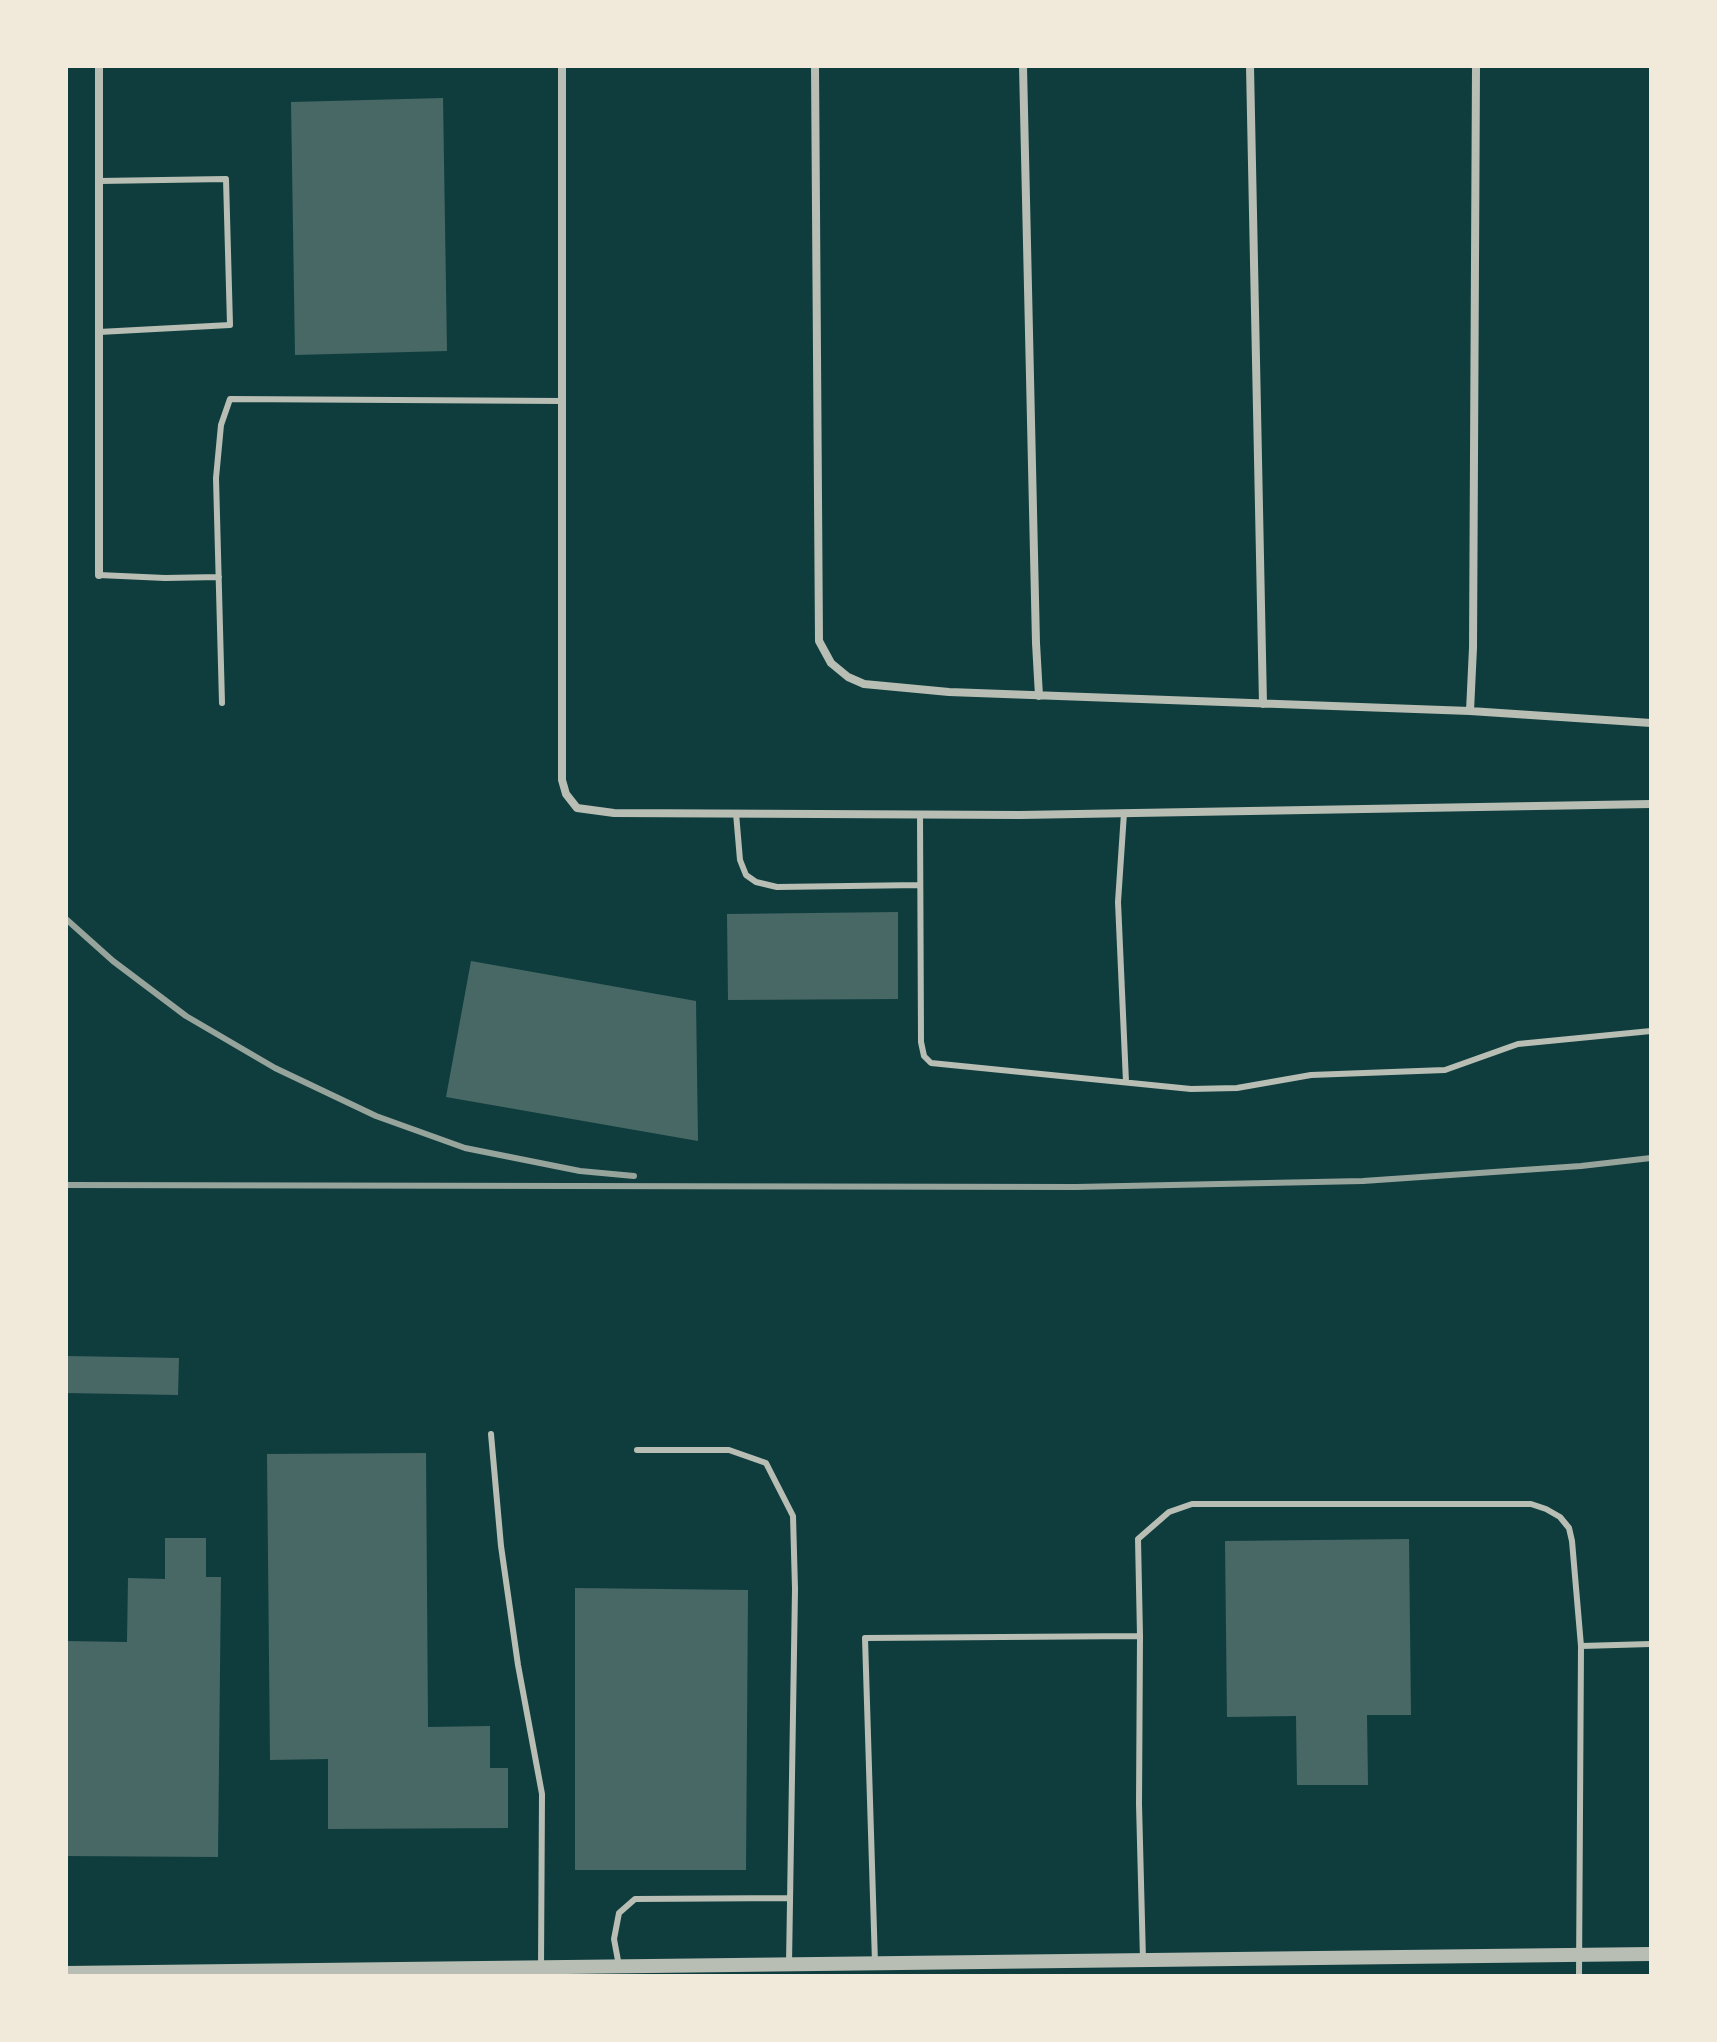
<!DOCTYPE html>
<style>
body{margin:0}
#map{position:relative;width:1717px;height:2042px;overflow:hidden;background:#0f3d3e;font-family:"Varela Round",sans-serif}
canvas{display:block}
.frame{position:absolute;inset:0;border:68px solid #f1e9da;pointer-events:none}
</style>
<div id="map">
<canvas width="1717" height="2042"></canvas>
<div class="frame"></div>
</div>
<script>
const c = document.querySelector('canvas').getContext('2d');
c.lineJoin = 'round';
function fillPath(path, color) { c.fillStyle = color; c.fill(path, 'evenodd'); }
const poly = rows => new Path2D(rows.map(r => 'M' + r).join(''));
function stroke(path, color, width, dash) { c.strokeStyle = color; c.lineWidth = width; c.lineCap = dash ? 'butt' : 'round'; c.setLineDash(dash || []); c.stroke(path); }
fillPath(poly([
 [443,98,447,351,295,355,291,102],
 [898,912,898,999,728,1000,727,914],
 [471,961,696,1001,698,1141,446,1097],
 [66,1356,179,1358,178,1395,66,1393],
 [426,1453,428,1727,490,1726,490,1768,508,1768,508,1828,328,1829,328,1759,270,1760,267,1454],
 [165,1538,206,1538,206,1577,221,1577,218,1857,66,1856,66,1641,127,1642,128,1578,165,1579],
 [1409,1539,1411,1715,1367,1715,1368,1785,1297,1785,1296,1716,1227,1717,1225,1541],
 [575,1588,748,1590,746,1870,575,1870]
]), '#486865');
stroke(poly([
 [99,181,226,179,230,325,99,332],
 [99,575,165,578,219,577],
 [222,703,216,478,221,425,230,399,562,401],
 [736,813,740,860,746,875,756,882,777,887,920,885],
 [1124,813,1118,902,1126,1082],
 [920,814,921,1042,924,1056,931,1063,1191,1089,1237,1088,1311,1075,1445,1070,1518,1044,1651,1031],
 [491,1434,501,1546,518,1665,542,1794,541,1967],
 [637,1450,729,1450,766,1463,793,1516,795,1589,789,1964],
 [1140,1636,1139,1804,1143,1960],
 [1581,1646,1651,1644],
 [875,1963,865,1638,1140,1636,1138,1539,1169,1512,1192,1504,1531,1504,1546,1509,1560,1517,1569,1528,1572,1541,1581,1646,1579,1976],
 [619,1966,614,1939,619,1913,635,1899,790,1898]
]), '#b8beb3', 6);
stroke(poly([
 [99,66,99,575],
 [562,66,562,780,566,794,577,808,614,813,1020,815,1651,804],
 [815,66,819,641,831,663,848,677,864,684,949,692,1470,711,1651,723],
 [1023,66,1036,643,1039,696],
 [1250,66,1263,704],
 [1470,711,1473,648,1476,66]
]), '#b8beb3', 8);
stroke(poly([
 [66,1973,1651,1954]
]), '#b8beb3', 14);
stroke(poly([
 [66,919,113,961,186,1016,275,1068,376,1116,465,1148,580,1171,634,1176],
 [66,1185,1076,1187,1363,1181,1581,1166,1651,1158]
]), '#97a49c', 6);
</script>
